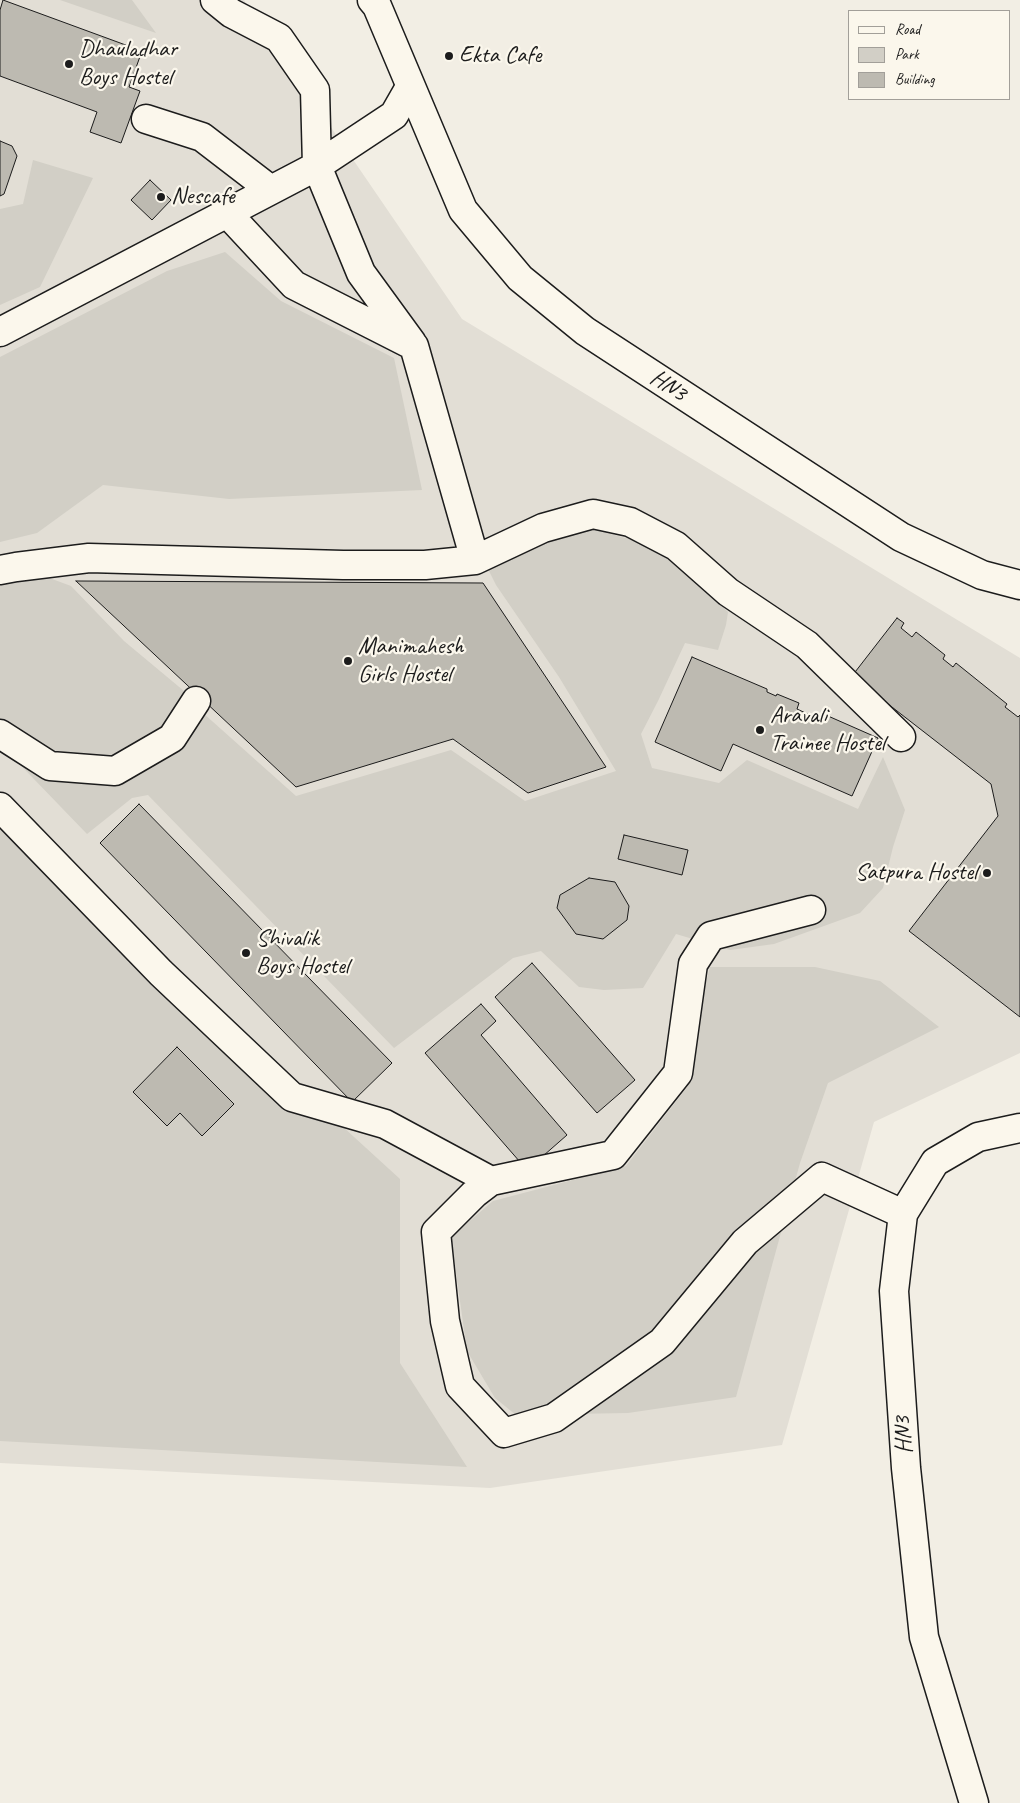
<!DOCTYPE html>
<style>
body{margin:0}
#map{position:relative;width:1020px;height:1803px;overflow:hidden;background:#f2eee4;font-family:Caveat,sans-serif}
canvas{display:block}
.legend{position:absolute;left:848px;top:10px;width:162px;height:90px;box-sizing:border-box;background:#fbf7ec;border:1px solid #a29f99;margin:0;padding:6px 9px;list-style:none;font-size:15px;color:#1c1c1c}
.legend li{display:flex;align-items:center;gap:10px;height:25px}
.legend b{width:25px;border:1px solid #a29f99}
</style>
<div id="map">
<canvas width="1020" height="1803"></canvas>
<ul class="legend">
<li><b style="height:6px;background:#fbf7ec"></b>Road</li>
<li><b style="height:14px;background:#d2cfc6"></b>Park</li>
<li><b style="height:14px;background:#bdbab1"></b>Building</li>
</ul>
</div>
<script>
const c = document.querySelector('canvas').getContext('2d');
c.lineJoin = 'round';
function fillPath(path, color) { c.fillStyle = color; c.fill(path, 'evenodd'); }
const poly = rows => new Path2D(rows.map(r => 'M' + r).join(''));
function stroke(path, color, width, dash) { c.strokeStyle = color; c.lineWidth = width; c.lineCap = dash ? 'butt' : 'round'; c.setLineDash(dash || []); c.stroke(path); }
function drawText(font, color, halo, rows, align = 'center') {
  c.font = font + ' Caveat,sans-serif'; c.lineWidth = 4.5; c.setLineDash([]); c.textBaseline = 'middle'; c.strokeStyle = halo; c.fillStyle = color; for (const [text, x, y, turn = 0] of rows) {
    c.save(); c.translate(x, y); c.rotate((+turn || 0) * Math.PI / 180); c.textAlign = isNaN(turn) ? turn : align; if (halo) c.strokeText(text, 0, 0); c.fillText(text, 0, 0); c.restore();
  }
}
fillPath(poly([
 [0,0,244,0,462,319,1020,658,1020,1053,874,1122,782,1445,490,1488,0,1463]
]), '#e2ded5');
fillPath(poly([
 [60,0,132,0,156,33],
 [33,160,93,178,40,287,0,305,0,209,23,204],
 [225,252,281,301,394,358,422,490,229,499,103,485,37,533,0,542,0,357,167,271],
 [592,529,633,540,666,551,698,585,728,612,726,625,718,650,685,643,658,701,641,734,652,768,719,783,747,760,858,809,883,757,905,810,893,847,883,888,860,913,774,944,730,950,676,934,643,988,604,990,579,987,541,951,513,958,394,1048,148,795,132,798,87,834,5,749,86,778,156,763,203,713,296,796,451,750,525,801,616,771,559,677,496,585,488,569,553,540],
 [44,576,71,586,124,641,190,696,165,733,111,764,54,760,0,727,0,583],
 [0,811,111,915,400,1179,400,1363,467,1467,0,1441],
 [710,967,815,967,880,981,939,1027,828,1083,800,1163,736,1397,628,1413,516,1415,495,1398,467,1351,451,1237,493,1201,626,1166,688,1086,704,990]
]), '#d2cfc6');
const building = poly([
 [3,0,142,51,129,87,140,91,121,143,90,132,97,112,0,76,0,10,3,0],
 [0,141,12,146,17,156,4,194,0,196,0,141],
 [150,180,171,200,152,220,131,200,150,180],
 [76,581,483,583,606,767,528,793,453,739,296,787,76,581],
 [897,618,904,623,901,628,912,637,916,632,945,655,943,659,953,667,956,663,1007,704,1005,707,1018,717,1020,715,1020,1017,909,931,998,816,991,784,852,676,897,618],
 [692,657,767,689,767,692,776,696,777,694,799,703,797,709,825,722,828,716,878,738,852,796,733,744,721,771,655,742,692,657],
 [139,804,392,1063,352,1102,100,843,139,804],
 [624,835,688,850,682,875,618,859,624,835],
 [589,878,615,882,629,906,627,920,603,939,576,934,557,908,560,895,589,878],
 [532,963,635,1080,597,1113,495,997,532,963],
 [481,1004,496,1021,481,1035,567,1135,527,1170,425,1053,481,1004],
 [177,1047,234,1104,202,1136,180,1113,167,1126,133,1092,177,1047]
]);
fillPath(building, '#bdbab1');
stroke(building, '#1c1c1c', 1);
const minor = poly([
 [215,0,231,13,279,38,315,90,317,166,361,273,412,343],
 [146,119,202,137,271,190],
 [227,213,294,285,414,346,475,560],
 [0,332,317,166,394,115,410,87],
 [0,570,16,567,89,558,343,565,425,565,475,560,543,528,593,514,630,522,676,546,728,592,807,645,901,737],
 [0,734,50,766,115,771,172,738,196,701],
 [0,807,161,973,292,1097,385,1124,491,1181,613,1155,678,1073,693,964,711,936,811,910],
 [491,1181,474,1194,436,1232,445,1321,460,1386,504,1433,554,1418,662,1342,745,1242,822,1177,903,1214]
]);
const highway = poly([
 [372,0,377,6,463,210,520,278,585,331,901,537,982,575,1020,585],
 [974,1803,924,1637,906,1468,894,1291,903,1214,935,1162,978,1137,1020,1128]
]);
stroke(minor, '#1c1c1c', 31);
stroke(highway, '#1c1c1c', 31);
stroke(minor, '#fbf7ec', 28);
stroke(highway, '#fbf7ec', 28);
for (const [x, y, r, color] of [
 [449,56,5,"#1c1c1c"],
 [69,64,5,"#1c1c1c"],
 [161,197,5,"#1c1c1c"],
 [348,661,5,"#1c1c1c"],
 [760,730,5,"#1c1c1c"],
 [987,873,5,"#1c1c1c"],
 [246,953,5,"#1c1c1c"]
]) { const dot = new Path2D(); dot.arc(x, y, r, 0, 2 * Math.PI); c.fillStyle = color; c.fill(dot); stroke(dot, '#fbf7ec', 2); }
drawText('24px', '#1c1c1c', '#fbf7ec', [
 ["Dhauladhar",79,50],
 ["Boys Hostel",79,78],
 ["Ekta Cafe",459,56],
 ["Nescafe",171,197],
 ["Manimahesh",358,647],
 ["Girls Hostel",358,675],
 ["Aravali",770,716],
 ["Trainee Hostel",770,744],
 ["Satpura Hostel",977,873,"right"],
 ["Shivalik",256,939],
 ["Boys Hostel",256,967]
], 'left');
drawText('24px', '#1c1c1c', '#fbf7ec', [
 ["HN3",668,386,33],
 ["HN3",904,1435,-94]
]);
</script>
